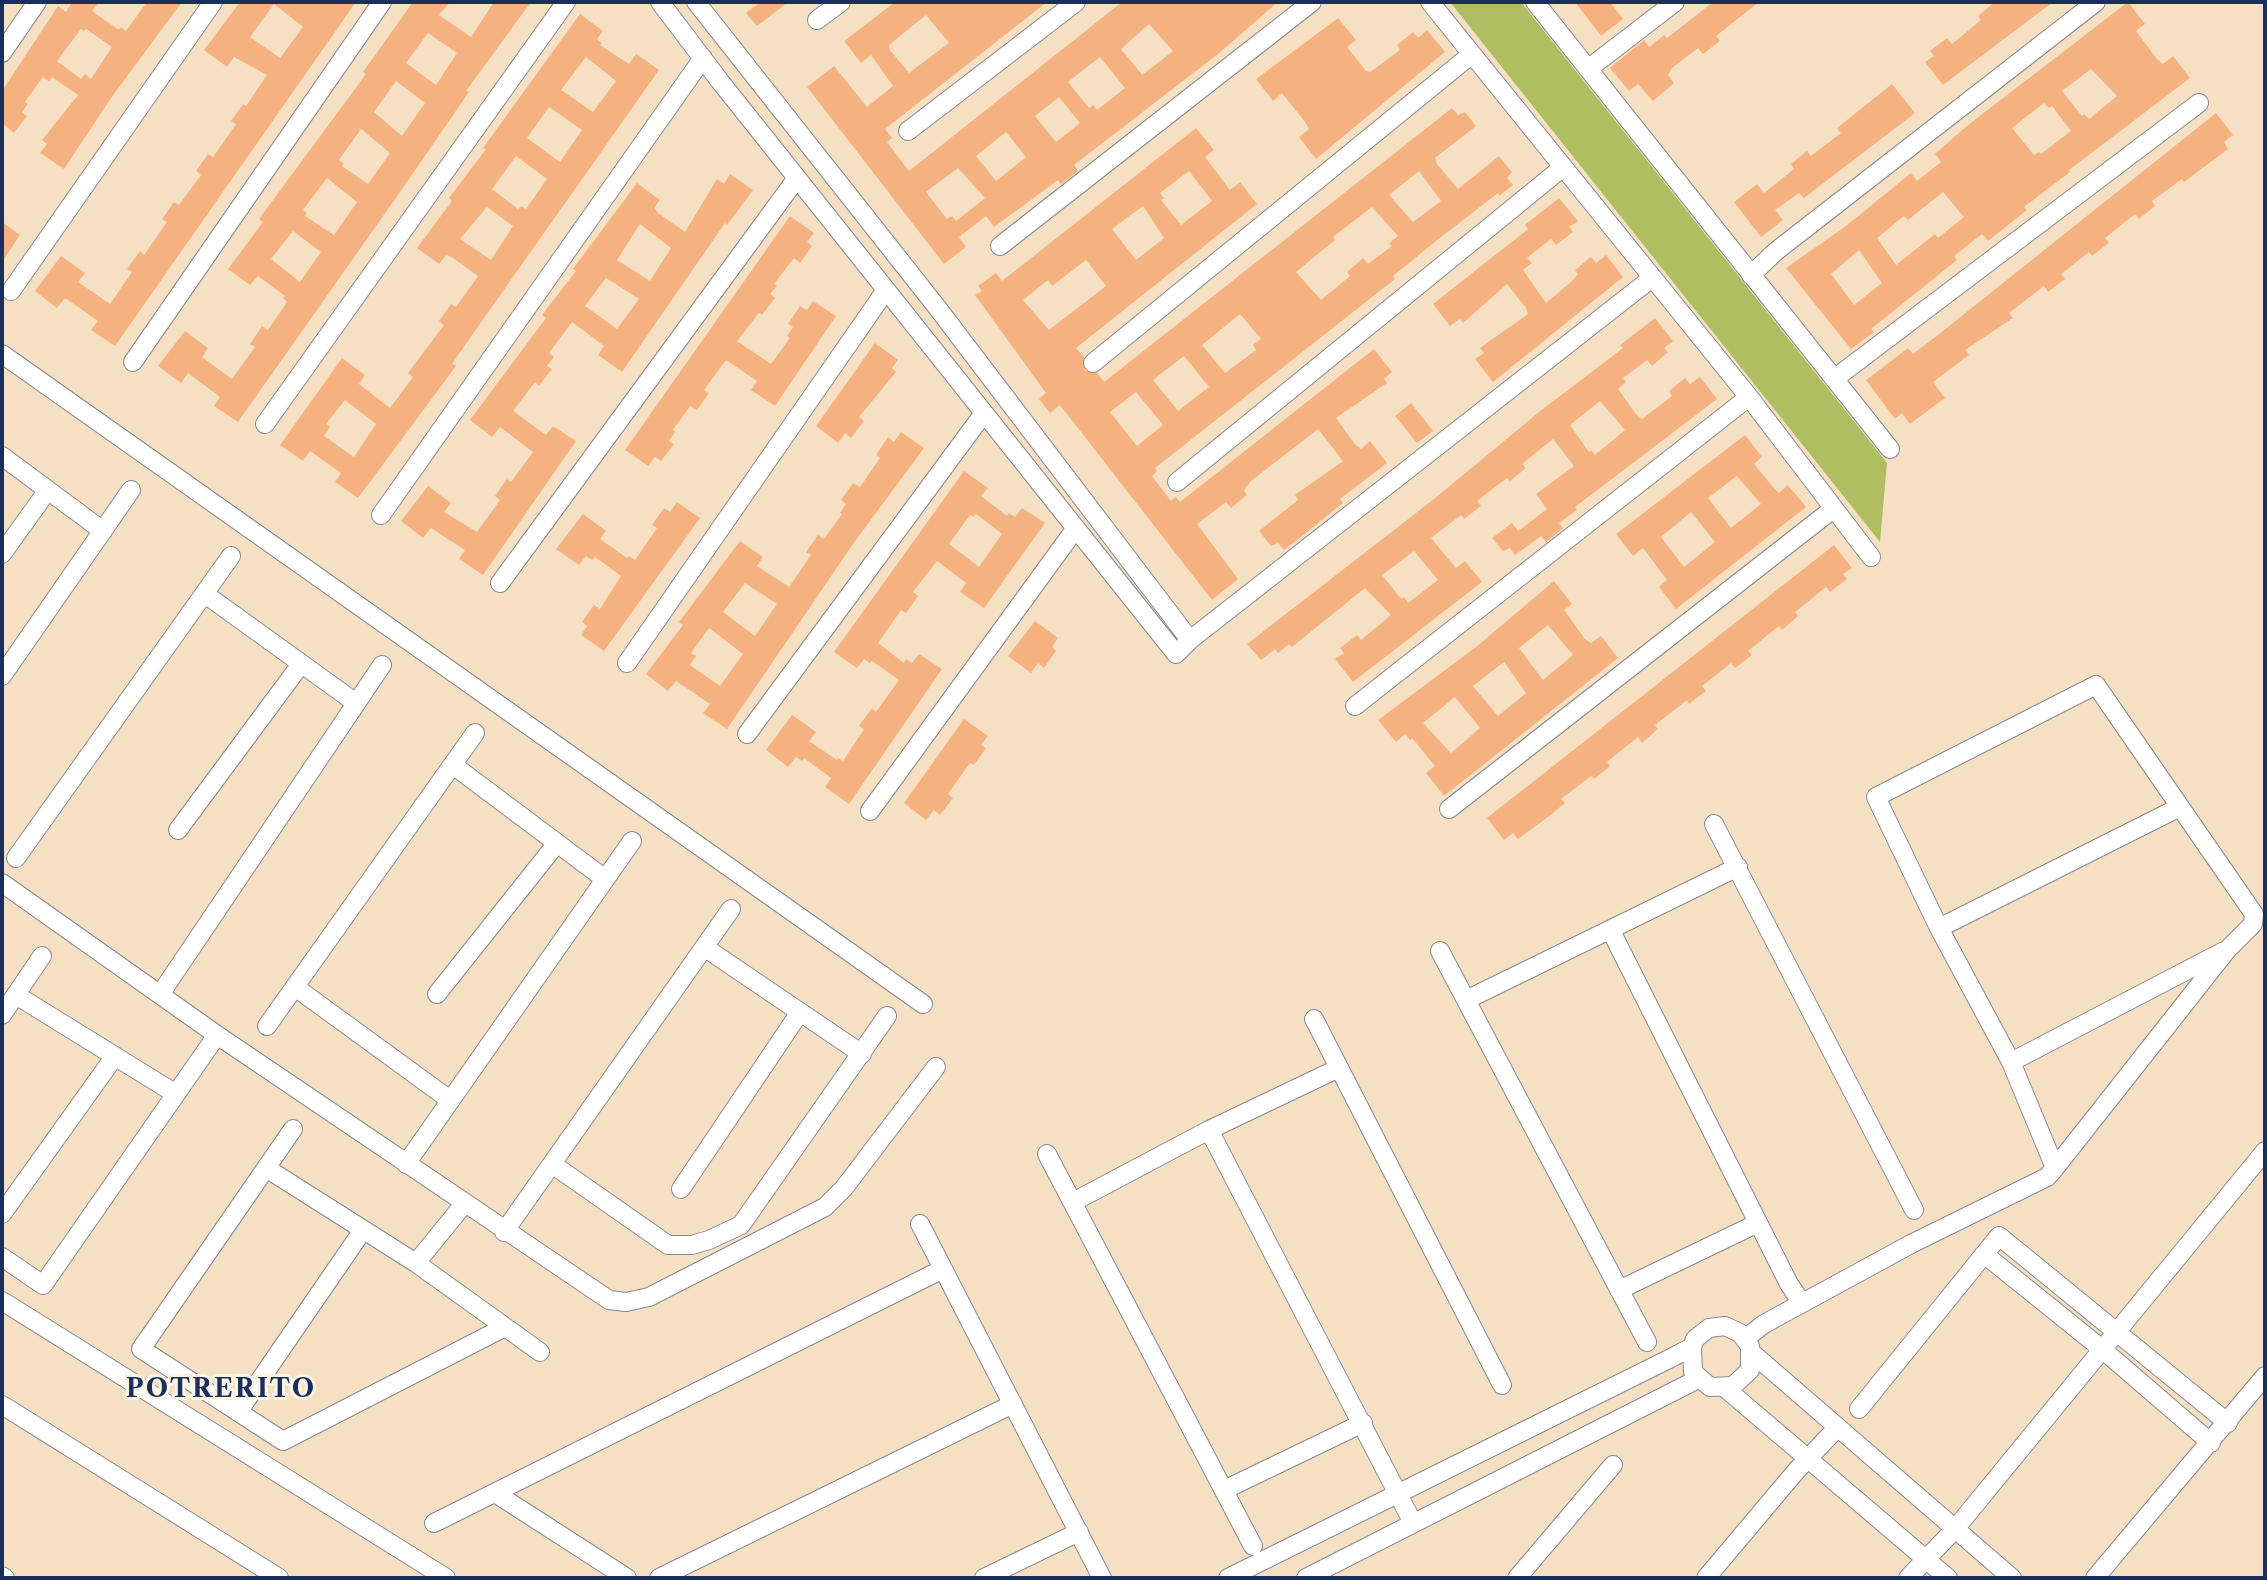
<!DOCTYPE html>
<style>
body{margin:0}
#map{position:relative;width:2267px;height:1580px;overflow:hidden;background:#f5e0c3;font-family:"Libre Caslon Text",serif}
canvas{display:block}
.frame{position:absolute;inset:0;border:4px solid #1b2f5e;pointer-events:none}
</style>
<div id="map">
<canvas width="2267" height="1580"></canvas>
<div class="frame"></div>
</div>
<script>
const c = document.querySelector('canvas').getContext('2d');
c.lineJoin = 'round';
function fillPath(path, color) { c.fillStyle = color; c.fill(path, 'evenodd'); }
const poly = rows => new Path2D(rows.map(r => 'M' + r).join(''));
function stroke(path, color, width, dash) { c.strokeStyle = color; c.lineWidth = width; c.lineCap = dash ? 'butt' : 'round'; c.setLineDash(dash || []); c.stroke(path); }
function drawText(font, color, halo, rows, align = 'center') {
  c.font = font + ' "Libre Caslon Text",serif'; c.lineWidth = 6; c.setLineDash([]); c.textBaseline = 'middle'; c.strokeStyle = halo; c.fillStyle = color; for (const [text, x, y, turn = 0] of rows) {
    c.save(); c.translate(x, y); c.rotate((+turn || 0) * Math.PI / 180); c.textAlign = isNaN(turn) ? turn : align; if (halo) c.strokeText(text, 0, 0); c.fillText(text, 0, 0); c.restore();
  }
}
fillPath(poly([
 [1450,2,1521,2,1887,463,1880,542]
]), '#aebe61');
fillPath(poly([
 [72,2,99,2,92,11,119,30,121,27,126,31,147,2,182,2,111,98,64,169,40,153,47,144,42,140,78,95,52,77,49,81,43,77,25,102,28,104,22,112,27,116,14,133,2,123,2,91,58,6,66,12],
 [81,29,84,31,86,29,112,47,91,79,85,74,81,79,57,61],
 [240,2,356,2,115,346,91,330,98,321,65,298,57,308,35,291,61,256,85,273,78,282,110,304,132,272,127,269,140,251,144,255,167,222,162,219,174,202,179,205,201,175,196,171,208,154,213,157,236,124,231,121,243,104,246,106,267,75,234,57,227,67,204,50],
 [274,4,303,27,280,58,250,37],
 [413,2,450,2,439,15,471,37,494,2,531,2,466,91,469,92,400,192,238,422,214,406,220,397,188,373,181,383,158,366,185,331,208,348,202,357,232,379,255,347,250,344,262,326,268,330,287,302,283,298,285,296,258,276,250,285,228,269,263,222,259,219,366,74,363,72],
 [428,33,457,53,436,85,406,63],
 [396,81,425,103,402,136,374,112],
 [361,129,390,153,368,184,342,166,344,163,339,160],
 [327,178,357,202,334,235,305,216,307,213,303,210],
 [293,231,321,252,300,282,271,259],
 [761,2,788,2,757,26,746,13],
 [895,2,1047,2,885,129,892,138,887,142,909,171,1122,2,1278,2,1218,54,1074,165,1078,171,1061,184,1058,180,994,227,986,216,959,237,966,247,944,264,807,87,834,66,867,107,893,86,871,55,861,63,844,41],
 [926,15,949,43,909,73,890,50,889,45],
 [1149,24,1173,51,1142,75,1121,49],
 [1100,57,1125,88,1097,110,1093,105,1089,108,1068,82],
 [1059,97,1080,123,1056,142,1035,116],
 [1006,132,1026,157,996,181,976,156],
 [958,168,985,198,956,221,952,216,947,219,926,192],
 [1575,2,1610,2,1623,19,1601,36],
 [1713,2,1759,2,1716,36,1720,41,1703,54,1698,48,1672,68,1668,75,1674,83,1653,101,1638,84,1629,91,1610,68,1644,40,1649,47,1664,35,1667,38],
 [1995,2,2053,2,1943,85,1925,62,1934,56,1930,51,1947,38,1952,44,1981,20,1978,16],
 [2128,2,2145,24,2136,31,2157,59,2163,64,2173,56,2190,78,2069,170,2070,172,2024,207,2027,210,1988,241,1982,234,1954,256,1957,260,1871,329,1874,332,1851,349,1786,268,1846,226,1911,173,1917,181,1941,162,1935,154,1968,125],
 [2091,69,2117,96,2089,119,2084,114,2082,116,2062,91],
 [2044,103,2049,108,2052,106,2071,131,2041,154,2039,152,2034,155,2012,128],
 [1943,192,1964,217,1938,238,1935,234,1896,265,1877,238,1904,216,1908,220],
 [1859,250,1882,283,1854,305,1831,274],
 [580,14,603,31,597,39,602,43,600,45,629,64,636,54,659,70,477,328,452,364,456,366,358,498,335,482,341,473,310,451,303,461,280,445,342,358,365,375,359,384,390,408,413,377,408,373,444,325,439,321,451,304,456,307,478,276,453,258,446,255,439,264,417,248,452,201,449,198,486,149,483,148],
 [586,57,616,81,593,112,561,90],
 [549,107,582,130,560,162,527,138],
 [516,156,547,179,526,209,521,206,518,209,492,189],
 [487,207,513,226,491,260,460,239],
 [345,400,376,424,354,457,324,436,330,427,326,424],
 [1338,18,1356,40,1347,47,1366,71,1370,72,1400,50,1397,45,1413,32,1418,38,1427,30,1445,52,1316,159,1299,137,1309,129,1305,122,1282,93,1273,101,1256,79],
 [1892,84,1915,113,1804,198,1799,193,1775,210,1783,220,1761,237,1734,202,1757,184,1764,193,1794,169,1791,164,1807,151,1811,156,1841,133,1837,128],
 [1452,108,1458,115,1465,112,1476,126,1435,158,1437,164,1458,189,1499,156,1512,172,1507,178,1513,185,1499,196,1498,193,1441,237,1393,276,1395,279,1155,468,1157,471,1152,476,1171,501,1176,497,1180,502,1374,349,1392,372,1384,379,1387,383,1336,418,1355,444,1361,449,1370,441,1387,463,1340,499,1343,503,1297,540,1284,550,1278,543,1271,546,1259,531,1298,500,1295,495,1343,461,1318,429,1251,481,1244,490,1247,495,1231,508,1226,502,1197,524,1238,579,1212,600,1060,405,1050,413,1039,399,1046,393,975,295,982,291,978,286,996,273,1002,281,1196,128,1214,150,1205,157,1230,190,1240,182,1257,204,1076,348,1084,357,1085,371,1097,373,1104,382],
 [1189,171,1212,201,1181,225,1161,200,1164,198,1160,193],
 [1419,171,1441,201,1413,222,1389,195],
 [1143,206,1164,238,1136,260,1112,229],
 [1372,207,1398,236,1389,243,1392,246,1368,264,1363,258,1347,272,1350,276,1321,300,1296,272,1335,240,1333,237],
 [1086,260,1106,286,1049,330,1023,300,1048,280,1052,286],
 [1240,314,1261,339,1253,345,1256,350,1225,373,1202,345],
 [1184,356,1209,387,1178,411,1153,380],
 [1136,392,1163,425,1137,446,1110,412],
 [2216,113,2233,135,2224,142,2228,149,2184,182,2182,179,2152,201,2155,206,2139,219,2135,214,2105,238,2109,243,2092,256,2089,252,2061,274,2065,279,2048,292,2044,286,2009,313,2013,318,1965,350,1969,355,1933,382,1945,398,1910,424,1902,413,1895,419,1866,380,1908,348,1913,354,1934,338],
 [730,174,753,190,727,225,725,223,622,372,598,355,604,346,572,322,549,353,554,357,547,366,552,369,539,386,535,382,513,411,546,435,553,426,576,441,483,575,459,559,465,550,437,532,431,528,423,538,401,521,428,486,451,503,444,512,477,532,500,500,495,496,507,479,511,482,533,452,500,427,492,437,470,420,546,318,542,315,576,271,573,269,637,183,660,200,654,208,658,213,685,232,717,179,724,184],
 [640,224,671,248,650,281,617,260],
 [606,278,639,299,617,329,585,306],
 [1559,198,1578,221,1569,227,1573,232,1556,245,1551,239,1527,258,1532,263,1523,270,1546,303,1571,282,1578,274,1575,270,1591,257,1596,263,1606,255,1623,277,1493,382,1475,359,1484,353,1480,348,1528,314,1526,308,1507,284,1463,323,1460,319,1450,326,1433,304,1528,229,1525,225],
 [790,216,814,233,807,242,812,246,800,263,794,258,774,284,777,286,770,294,775,298,762,315,759,313,737,341,771,364,790,338,787,336,793,327,788,324,800,306,807,310,813,301,836,316,775,406,751,390,757,381,726,360,704,390,709,393,697,410,690,406,673,430,675,432,669,441,674,444,661,461,655,457,648,466,625,450],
 [2,222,20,235,2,262],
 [1655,318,1673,341,1664,348,1668,352,1652,366,1647,360,1623,378,1626,382,1618,389,1636,414,1642,419,1672,396,1669,391,1685,378,1690,384,1700,377,1717,399,1575,507,1577,510,1559,523,1563,528,1546,542,1541,536,1515,555,1510,548,1503,551,1492,538,1512,523,1518,531,1547,509,1536,494,1574,466,1553,439,1522,464,1526,468,1510,481,1507,478,1477,501,1481,506,1464,519,1461,515,1431,538,1456,568,1465,561,1482,582,1353,682,1335,659,1344,653,1340,648,1357,635,1361,640,1391,615,1365,588,1292,647,1289,644,1278,653,1275,649,1261,660,1247,644,1434,499,1539,412,1623,348,1620,345],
 [1600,401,1625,430,1595,455,1591,450,1589,452,1570,425],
 [1414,551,1438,580,1408,603,1404,597,1401,599,1382,575],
 [875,343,898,360,892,368,896,372,859,417,864,421,851,438,845,433,838,443,816,426],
 [1411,403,1433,431,1417,443,1395,416],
 [901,432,924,448,853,544,727,729,703,713,710,704,682,685,676,681,668,691,646,674,683,625,679,622,740,541,763,557,757,566,789,587,811,555,806,552,818,535,824,539,842,514,840,513,846,504,841,500,853,483,860,487,880,458,876,455,888,437,894,442],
 [745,583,777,604,755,636,723,612],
 [709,628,743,654,720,686,690,665,696,656,691,653],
 [1745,435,1762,457,1754,464,1773,487,1779,493,1788,485,1806,507,1676,609,1659,587,1667,580,1643,548,1633,556,1616,534],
 [1737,476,1761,504,1731,528,1708,498],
 [1691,512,1715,542,1684,567,1661,537],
 [964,471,988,488,981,496,1007,516,1009,513,1015,517,1022,508,1045,523,984,608,960,592,966,583,937,561,913,592,918,596,906,613,901,610,878,643,904,663,906,659,912,663,919,654,942,669,849,804,825,787,831,778,804,758,802,761,796,757,788,767,766,750,792,715,816,732,809,741,837,760,838,758,843,761,864,729,859,726,872,708,876,712,899,680,872,661,870,663,864,659,857,668,834,652],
 [976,514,1002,534,979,567,949,544,970,515,974,517],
 [677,502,700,518,604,651,581,635,587,626,582,622,594,605,600,609,621,576,595,557,592,560,586,556,579,565,556,549,583,514,606,531,600,539,627,558,629,556,635,560,657,528,652,525,664,508,670,512],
 [1834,545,1852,568,1843,574,1847,579,1830,592,1826,587,1795,612,1798,616,1782,630,1779,626,1748,651,1752,655,1735,668,1731,663,1702,686,1706,691,1689,704,1687,700,1655,725,1658,729,1642,743,1638,737,1607,762,1610,766,1594,779,1591,776,1561,799,1565,803,1548,817,1518,839,1513,833,1504,840,1487,818],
 [1554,581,1572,604,1564,610,1585,639,1591,643,1601,636,1618,658,1444,796,1426,773,1435,766,1412,738,1410,740,1405,734,1396,742,1378,720,1476,647],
 [1548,625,1573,655,1543,680,1519,648],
 [1504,662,1526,693,1498,716,1473,686],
 [1455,697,1480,728,1451,753,1423,723],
 [1035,621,1058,638,1052,647,1056,651,1044,668,1038,663,1031,673,1008,656],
 [964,719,988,736,981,745,986,748,974,765,970,763,948,794,953,798,940,815,934,810,926,820,904,803]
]), '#f5b280');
const street = poly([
 [660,2,719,80,1176,654,1190,640,1652,278],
 [696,2,936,306,1190,640],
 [1430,2,1749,397,1871,557],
 [1535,2,1890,449],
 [817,20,841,2],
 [2,53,37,2],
 [1588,69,1675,2],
 [908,131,1076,2],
 [1000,246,1312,2],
 [1751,275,1775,252,2096,2],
 [11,291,213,2],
 [2,354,923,1004],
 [133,362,382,2],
 [1093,363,1472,54],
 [1834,379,2199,103],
 [265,424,566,2],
 [2,456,103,531],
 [1177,482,1562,168],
 [381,515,703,58],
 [2,554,48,490],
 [500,583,797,178],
 [205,594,356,703],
 [627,663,886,290],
 [2,676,131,490],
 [1355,706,1749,397],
 [747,734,984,413],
 [453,765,605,879],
 [1449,809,1833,509],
 [870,811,1076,528],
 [1714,824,1914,1210],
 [178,830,301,664],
 [16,858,231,556],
 [2,883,217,1035,609,1300,626,1302,649,1297,825,1207,844,1188,936,1067],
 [1939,928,2178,808],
 [1611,931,1789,1284,1802,1303],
 [704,947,862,1054],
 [1440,951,1647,1342],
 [295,987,450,1100],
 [161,993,382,665],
 [437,994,557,843],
 [16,995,176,1094],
 [1466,1000,1738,867],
 [2,1015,42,956],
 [1314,1019,1502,1385],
 [267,1026,475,733],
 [2011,1062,2222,952],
 [293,1129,141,1349,283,1441,505,1327],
 [1209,1130,1413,1523],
 [1047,1154,1253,1546],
 [406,1164,632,841],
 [552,1164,668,1245,692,1245,709,1240,741,1225,887,1016],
 [266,1168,416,1263,540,1352],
 [681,1189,800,1012],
 [1073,1202,1209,1130,1339,1068],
 [2,1214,115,1056],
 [920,1224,1102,1578],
 [504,1232,731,909],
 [1984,1254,2102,1349,2211,1443],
 [2,1257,43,1285,217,1035],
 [416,1263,464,1204],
 [1619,1290,1758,1223],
 [2,1301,446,1578],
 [1746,1338,1764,1324,1911,1244,2047,1177,2055,1168,2227,950,2253,924,2254,914,2096,685,1876,797,1939,928,2011,1062,2055,1168],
 [1752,1353,2012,1578],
 [1725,1388,1948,1578],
 [2,1405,279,1578],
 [1859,1409,1999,1236,2228,1423],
 [238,1412,363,1230],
 [1224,1490,1363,1423],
 [495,1493,627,1578],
 [434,1523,943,1269],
 [2,1576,5,1578],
 [659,1578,1013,1404],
 [984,1578,1079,1532],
 [1228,1578,1669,1359,1692,1347,1695,1339,1709,1328,1725,1326,1740,1333,1750,1346,1750,1370,1733,1386,1710,1387,1693,1372,1692,1347],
 [1306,1578,1698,1379],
 [1517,1578,1613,1465],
 [1706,1578,1797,1470,1837,1428],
 [1908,1578,1955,1529,2265,1151],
 [2095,1578,2265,1376]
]);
stroke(street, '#888890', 20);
stroke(street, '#fff', 18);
c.letterSpacing = '2px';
drawText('bold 26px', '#1b2f5e', '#fcf5e5', [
 ["POTRERITO",221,1389]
]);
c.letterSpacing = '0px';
</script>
